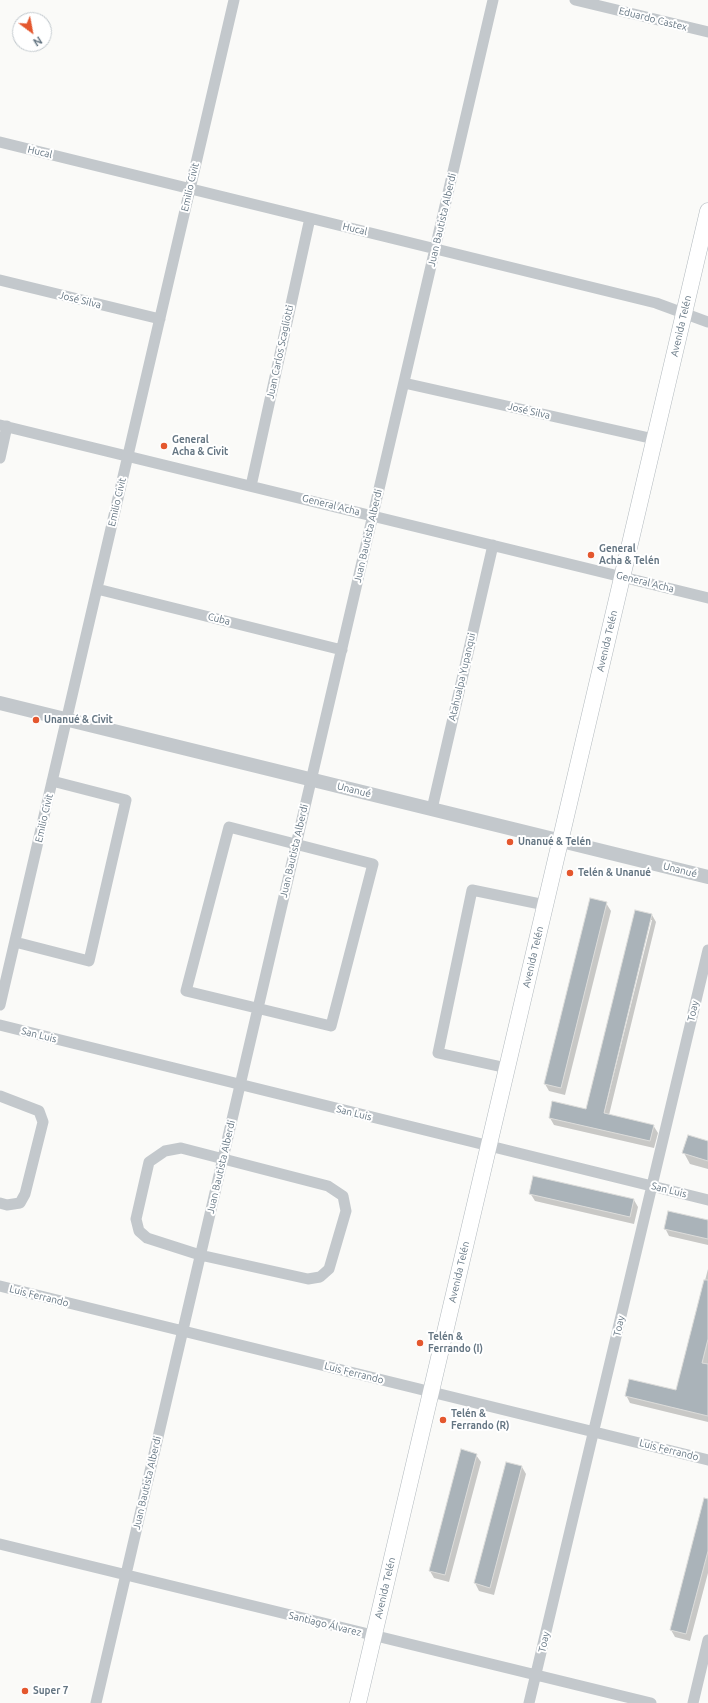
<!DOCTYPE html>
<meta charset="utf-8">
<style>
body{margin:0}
#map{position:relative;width:708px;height:1703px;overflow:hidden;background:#fafaf8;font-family:Ubuntu,sans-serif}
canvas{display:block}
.north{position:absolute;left:12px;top:12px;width:40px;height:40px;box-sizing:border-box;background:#fff;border:1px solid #c1c8cd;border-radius:50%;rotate:148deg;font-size:11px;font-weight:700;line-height:16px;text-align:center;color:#657683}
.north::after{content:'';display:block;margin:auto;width:14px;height:18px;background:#e4572e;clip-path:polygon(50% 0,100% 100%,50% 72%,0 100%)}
</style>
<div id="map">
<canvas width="708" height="1703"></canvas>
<div class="north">N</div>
</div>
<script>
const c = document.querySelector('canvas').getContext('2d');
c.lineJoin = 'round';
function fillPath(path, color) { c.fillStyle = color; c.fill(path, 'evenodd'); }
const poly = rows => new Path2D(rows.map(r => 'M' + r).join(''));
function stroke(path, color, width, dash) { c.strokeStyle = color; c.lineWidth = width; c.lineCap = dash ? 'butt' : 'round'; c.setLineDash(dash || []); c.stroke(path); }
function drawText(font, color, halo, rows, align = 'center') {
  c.font = font + ' Ubuntu,sans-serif'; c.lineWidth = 4; c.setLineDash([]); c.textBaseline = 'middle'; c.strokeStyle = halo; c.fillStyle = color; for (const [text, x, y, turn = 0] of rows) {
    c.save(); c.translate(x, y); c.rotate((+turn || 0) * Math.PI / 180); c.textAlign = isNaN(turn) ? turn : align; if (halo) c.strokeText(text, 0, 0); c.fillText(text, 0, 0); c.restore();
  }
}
fillPath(poly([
 [606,903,611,911,565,1095,549,1091,545,1084],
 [635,911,652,915,656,922,609,1115,653,1125,658,1133,654,1148,554,1125,550,1118,553,1102,587,1110],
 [650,920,652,920,603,1118,601,1118],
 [708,1142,708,1169,690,1164,684,1153],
 [530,1193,634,1200,638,1207,634,1224,535,1201],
 [708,1221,708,1245,669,1236,665,1228],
 [708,1269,708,1363,699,1397,708,1399,708,1422,630,1403,626,1395,676,1391],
 [476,1455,481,1462,449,1582,434,1578,430,1571],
 [522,1467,526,1474,494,1595,479,1591,475,1583],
 [708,1511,708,1573,690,1641,675,1637,671,1630]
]), '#0003');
const building = poly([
 [590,898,607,902,561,1088,544,1084,590,898],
 [635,910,652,914,604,1113,654,1125,650,1141,549,1118,552,1101,586,1109,635,910],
 [688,1135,708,1141,708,1161,682,1153,688,1135],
 [533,1176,634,1199,630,1217,529,1194,533,1176],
 [668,1211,708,1220,708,1239,664,1229,668,1211],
 [704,1280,708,1280,708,1339,702,1363,708,1364,708,1416,625,1396,629,1379,676,1390,704,1280],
 [461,1449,477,1454,445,1575,429,1571,461,1449],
 [506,1462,522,1466,490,1588,474,1583,506,1462],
 [704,1498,708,1499,708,1551,686,1634,670,1630,704,1498]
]);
fillPath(building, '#aab3b9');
stroke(building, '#dcdcda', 1);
const secondary = poly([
 [358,1703,708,211]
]);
stroke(secondary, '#b3babf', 17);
stroke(poly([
 [575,0,708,32],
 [0,142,656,303,708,322],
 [0,280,160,319],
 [404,383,654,439],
 [0,425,708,598],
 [0,458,7,426],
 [251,486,310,218],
 [97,589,342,650],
 [432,809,493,545],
 [229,827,373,864,331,1026,186,991,229,827],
 [15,942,89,961,126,800,52,781],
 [0,1005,234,0],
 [0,1025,708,1200],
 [507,1068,438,1053,472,890,545,905],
 [0,1096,39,1111,43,1122,25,1194,20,1203,7,1205,0,1203],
 [181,1148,328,1186,343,1196,346,1211,329,1269,320,1277,308,1279,200,1255,147,1238,139,1231,136,1219,149,1162,165,1151,181,1148],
 [0,1286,708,1460],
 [0,1544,651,1703],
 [96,1703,493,0],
 [529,1703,708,950],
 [693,1703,708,1640]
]), '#c3c8cc', 11);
stroke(poly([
 [0,703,708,877]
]), '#c3c8cc', 14);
stroke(secondary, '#fff', 16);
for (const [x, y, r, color] of [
 [164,446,4,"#e4572e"],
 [591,555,4,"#e4572e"],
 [36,720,4,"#e4572e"],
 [510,842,4,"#e4572e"],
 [570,873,4,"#e4572e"],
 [420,1343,4,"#e4572e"],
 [443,1420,4,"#e4572e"],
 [25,1691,4,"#e4572e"]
]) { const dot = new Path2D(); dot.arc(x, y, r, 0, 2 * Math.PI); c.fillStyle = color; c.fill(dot); stroke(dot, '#fff', 1.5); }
drawText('10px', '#657683', '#fff', [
 ["Eduardo Castex",653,19,14],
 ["Hucal",40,152,14],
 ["Emilio Civit",190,187,-77],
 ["Juan Bautista Alberdi",442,220,-77],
 ["Hucal",355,229,14],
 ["José Silva",80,300,14],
 ["Avenida Telén",681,326,-77],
 ["Juan Carlos Scagliotti",280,352,-78],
 ["José Silva",529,411,13],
 ["Emilio Civit",117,502,-77],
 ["General Acha",331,505,14],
 ["Juan Bautista Alberdi",368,536,-77],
 ["General Acha",645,582,14],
 ["Cuba",219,619,14],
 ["Avenida Telén",607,641,-77],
 ["Atahualpa Yupanqui",462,677,-77],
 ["Unanué",354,790,14],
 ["Emilio Civit",44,818,-77],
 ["Juan Bautista Alberdi",294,851,-77],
 ["Unanué",680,870,14],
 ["Avenida Telén",533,957,-77],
 ["Toay",693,1011,-77],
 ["San Luis",39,1035,14],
 ["San Luis",354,1113,14],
 ["Juan Bautista Alberdi",221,1167,-77],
 ["San Luis",669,1190,14],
 ["Avenida Telén",459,1272,-77],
 ["Luis Ferrando",39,1296,14],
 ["Toay",619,1326,-77],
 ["Luis Ferrando",354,1373,14],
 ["Luis Ferrando",669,1450,14],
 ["Juan Bautista Alberdi",147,1483,-77],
 ["Avenida Telén",385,1588,-77],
 ["Santiago Álvarez",325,1624,14],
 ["Toay",544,1642,-77]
]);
drawText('bold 10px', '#657683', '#fff', [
 ["General",172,440],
 ["Acha & Civit",172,452],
 ["General",599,549],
 ["Acha & Telén",599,561],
 ["Unanué & Civit",44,720],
 ["Unanué & Telén",518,842],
 ["Telén & Unanué",578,873],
 ["Telén &",428,1337],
 ["Ferrando (I)",428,1349],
 ["Telén &",451,1414],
 ["Ferrando (R)",451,1426],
 ["Super 7",33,1691]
], 'left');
</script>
